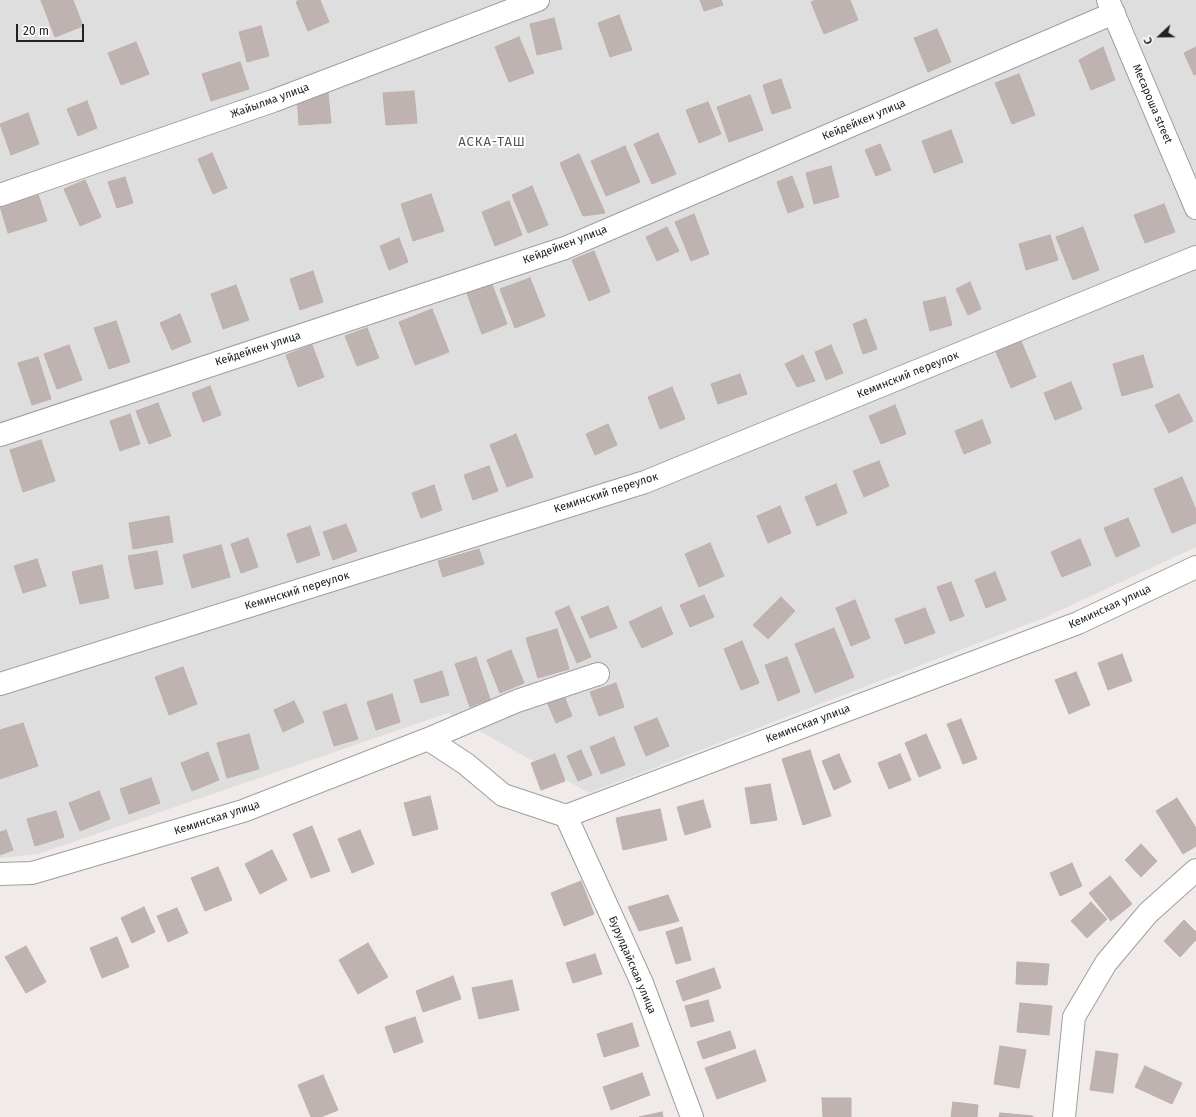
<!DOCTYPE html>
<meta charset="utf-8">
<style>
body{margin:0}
#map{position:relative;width:1196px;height:1117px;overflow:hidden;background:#f0ebe8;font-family:"Fira Sans",sans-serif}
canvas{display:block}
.north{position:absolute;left:1140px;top:16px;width:40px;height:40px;-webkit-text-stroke:3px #fff;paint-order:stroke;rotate:248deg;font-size:11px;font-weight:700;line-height:16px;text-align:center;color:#212121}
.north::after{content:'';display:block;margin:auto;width:14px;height:18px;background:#212121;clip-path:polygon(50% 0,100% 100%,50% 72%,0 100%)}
.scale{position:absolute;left:16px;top:24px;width:68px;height:18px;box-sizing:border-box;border:2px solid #212121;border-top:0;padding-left:5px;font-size:12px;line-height:14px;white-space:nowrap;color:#212121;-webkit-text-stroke:3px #fff;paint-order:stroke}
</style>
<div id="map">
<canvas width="1196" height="1117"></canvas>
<div class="north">С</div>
<div class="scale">20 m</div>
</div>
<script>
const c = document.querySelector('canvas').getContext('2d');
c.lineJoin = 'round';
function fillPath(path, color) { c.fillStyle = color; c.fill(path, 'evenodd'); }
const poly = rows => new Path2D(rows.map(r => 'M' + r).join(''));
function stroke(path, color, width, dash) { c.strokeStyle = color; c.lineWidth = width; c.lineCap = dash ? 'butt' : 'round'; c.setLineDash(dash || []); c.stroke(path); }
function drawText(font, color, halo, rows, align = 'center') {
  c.font = font + ' "Fira Sans",sans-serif'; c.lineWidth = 4; c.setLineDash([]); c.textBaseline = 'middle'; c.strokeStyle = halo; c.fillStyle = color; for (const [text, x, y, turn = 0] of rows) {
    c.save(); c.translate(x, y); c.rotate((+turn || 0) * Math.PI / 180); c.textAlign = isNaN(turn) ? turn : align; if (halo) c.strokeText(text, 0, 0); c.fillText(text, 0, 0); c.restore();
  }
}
fillPath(poly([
 [0,0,1196,0,1196,547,1046,617,589,793,448,713,38,854,0,858]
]), '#dfdede');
const building = poly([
 [41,0,73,0,83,26,55,37,41,0],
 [299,0,320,0,329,22,308,31,296,2,299,0],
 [700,0,721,0,723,5,704,11,700,0],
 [816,0,850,0,858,20,824,34,811,2,816,0],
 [619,15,632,50,610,57,598,23,619,15],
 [554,18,562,49,537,55,530,24,554,18],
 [261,26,269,56,247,62,239,32,261,26],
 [937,29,951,62,928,72,914,38,937,29],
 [519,37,534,73,509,82,495,47,519,37],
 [136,42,149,74,121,85,108,53,136,42],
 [1103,47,1115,80,1091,90,1079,60,1103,47],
 [1196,47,1196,74,1194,75,1184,53,1196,47],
 [240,62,249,89,211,101,202,74,240,62],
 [1019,74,1035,115,1012,124,995,83,1019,74],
 [781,79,791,108,772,114,763,85,781,79],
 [414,91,417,123,386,125,383,93,414,91],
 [328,93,331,123,299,125,297,96,328,93],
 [750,95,763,130,729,142,717,107,750,95],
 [87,101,97,128,78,136,67,109,87,101],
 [708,102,721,134,699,143,686,110,708,102],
 [28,113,39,144,11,155,0,124,28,113],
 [951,130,963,162,934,173,922,141,951,130],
 [658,133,676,174,652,184,634,144,658,133],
 [880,144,891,170,876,176,865,150,880,144],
 [625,146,640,182,606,196,591,161,625,146],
 [212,153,227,188,213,194,198,159,212,153],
 [579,154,605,213,583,216,560,163,579,154],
 [831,166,839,197,814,204,806,173,831,166],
 [792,176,804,207,788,213,777,182,792,176],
 [125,177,133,203,117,208,108,182,125,177],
 [85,180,101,217,80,226,64,189,85,180],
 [532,186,548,225,528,233,512,195,532,186],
 [38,194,47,221,8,233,0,206,38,194],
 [431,194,444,231,413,241,401,204,431,194],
 [509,201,522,235,495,246,482,212,509,201],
 [1164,204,1175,232,1145,243,1134,215,1164,204],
 [694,214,709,254,691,261,675,222,694,214],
 [667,227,679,251,657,261,646,237,667,227],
 [1083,227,1099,270,1073,280,1056,237,1083,227],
 [1050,235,1058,260,1026,270,1019,244,1050,235],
 [399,238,408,262,389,270,380,246,399,238],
 [594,251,610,292,589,301,572,260,594,251],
 [313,271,323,302,300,310,290,279,313,271],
 [530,278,545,316,515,328,500,289,530,278],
 [491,282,507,324,482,334,466,291,491,282],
 [970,282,981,309,968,315,956,289,970,282],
 [236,285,249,320,223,329,211,294,236,285],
 [945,297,952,325,930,331,923,302,945,297],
 [432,309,449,352,415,365,399,322,432,309],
 [180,314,191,342,172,350,160,323,180,314],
 [866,319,877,349,863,354,853,324,866,319],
 [116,321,130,362,109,369,94,328,116,321],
 [367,328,379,358,357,366,345,336,367,328],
 [1021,341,1036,377,1011,388,996,352,1021,341],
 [69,345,82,380,57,389,44,354,69,345],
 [312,345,324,377,298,387,286,355,312,345],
 [831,345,843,373,826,380,815,352,831,345],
 [803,355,815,381,797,387,785,364,803,355],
 [1143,355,1153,387,1122,396,1113,364,1143,355],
 [38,357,51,399,32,405,18,363,38,357],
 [740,374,747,394,718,404,711,384,740,374],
 [1071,382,1082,409,1055,420,1044,393,1071,382],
 [210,386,221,415,203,422,192,393,210,386],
 [672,387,685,419,660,429,648,397,672,387],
 [1179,394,1193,421,1169,433,1155,405,1179,394],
 [158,403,171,436,149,444,136,411,158,403],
 [895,405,906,434,881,444,869,416,895,405],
 [130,414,140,444,120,451,110,421,130,414],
 [982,420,991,443,964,454,955,431,982,420],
 [608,424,617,445,595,455,586,434,608,424],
 [516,434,533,477,507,487,490,445,516,434],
 [41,440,55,481,23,492,10,450,41,440],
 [879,461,889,486,864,497,853,471,879,461],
 [489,466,498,491,473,500,464,475,489,466],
 [1182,477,1196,510,1196,523,1172,533,1154,489,1182,477],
 [836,484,847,513,817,526,805,497,836,484],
 [434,485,442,510,421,518,412,493,434,485],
 [780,506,791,533,768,543,757,516,780,506],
 [169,516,173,542,133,549,129,523,169,516],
 [1128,518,1140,546,1116,557,1104,528,1128,518],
 [346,524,357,551,333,560,323,532,346,524],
 [310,526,320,555,297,563,287,534,310,526],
 [248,538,258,567,241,573,231,544,248,538],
 [1080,539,1091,565,1062,577,1051,552,1080,539],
 [710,543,724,576,699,587,685,554,710,543],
 [221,545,230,577,192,588,183,555,221,545],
 [479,549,484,564,443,577,438,561,479,549],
 [157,551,163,584,135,589,128,556,157,551],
 [37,559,46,586,23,593,14,566,37,559],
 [102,565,109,598,80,604,72,572,102,565],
 [995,572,1006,600,986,608,975,580,995,572],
 [951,582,964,616,950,621,937,587,951,582],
 [704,595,714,617,690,627,680,605,704,595],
 [781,597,795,611,768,639,753,625,781,597],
 [855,600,870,638,851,646,836,608,855,600],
 [569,606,591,657,577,663,555,612,569,606],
 [608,606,617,628,590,638,581,617,608,606],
 [661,607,673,634,642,648,629,622,661,607],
 [925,608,935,633,905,644,895,619,925,608],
 [834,628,854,677,815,693,795,644,834,628],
 [557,629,569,669,538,678,526,638,557,629],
 [742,641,759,683,741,690,724,649,742,641],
 [511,650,524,683,500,693,487,660,511,650],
 [1122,654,1132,681,1108,690,1098,663,1122,654],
 [476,657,490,699,470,707,455,664,476,657],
 [787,657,800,692,778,701,765,665,787,657],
 [183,667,197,704,169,715,155,677,183,667],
 [442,671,449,695,421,703,414,680,442,671],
 [1076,672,1090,705,1069,714,1055,680,1076,672],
 [616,683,624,707,599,716,590,692,616,683],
 [561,688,572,716,556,723,544,695,561,688],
 [392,694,400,722,376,730,367,702,392,694],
 [294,701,304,722,283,732,274,710,294,701],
 [346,704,358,739,334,746,323,712,346,704],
 [657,718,669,746,646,756,634,727,657,718],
 [961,719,977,759,963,764,947,724,961,719],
 [23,723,38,766,0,779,0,730,23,723],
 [249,734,259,769,227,778,217,743,249,734],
 [926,734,941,768,919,777,905,743,926,734],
 [614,737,625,765,601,774,590,747,614,737],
 [581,750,592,775,578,781,567,756,581,750],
 [810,750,831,816,803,825,782,759,810,750],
 [208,752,219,780,192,791,181,763,208,752],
 [555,754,565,781,541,790,531,763,555,754],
 [839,754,851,782,834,790,822,761,839,754],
 [900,754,911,780,889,789,878,763,900,754],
 [151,778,160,803,129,814,120,789,151,778],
 [770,784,777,820,751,824,745,788,770,784],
 [99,791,110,819,80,831,69,803,99,791],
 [430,796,438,829,413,836,404,803,430,796],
 [1177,798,1196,828,1196,846,1183,854,1156,811,1177,798],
 [703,800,711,827,685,835,677,807,703,800],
 [660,809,667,840,623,850,616,818,660,809],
 [56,811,64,837,35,846,27,819,56,811],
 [312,826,330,871,311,878,293,834,312,826],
 [6,830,13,850,0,855,0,832,6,830],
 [360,830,374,864,352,873,338,839,360,830],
 [1141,844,1157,861,1141,877,1125,860,1141,844],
 [272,850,287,880,260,894,245,864,272,850],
 [1072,863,1082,886,1060,896,1050,873,1072,863],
 [218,867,232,900,205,911,191,878,218,867],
 [1110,876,1132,904,1111,921,1089,893,1110,876],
 [581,881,594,914,564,926,551,893,581,881],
 [668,895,679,921,639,931,628,907,668,895],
 [1091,902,1107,919,1087,938,1071,921,1091,902],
 [144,907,155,932,132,943,121,918,144,907],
 [177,908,188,933,168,942,157,916,177,908],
 [1184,920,1196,932,1196,940,1180,957,1164,941,1184,920],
 [682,927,691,960,676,964,666,932,682,927],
 [117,937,129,967,102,978,90,948,117,937],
 [368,943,388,977,358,994,339,960,368,943],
 [26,946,46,982,26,993,5,957,26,946],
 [595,954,602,974,573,983,566,963,595,954],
 [1017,962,1049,964,1047,985,1016,984,1017,962],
 [714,968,721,988,683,1001,676,981,714,968],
 [453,976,461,999,423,1012,416,991,453,976],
 [512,980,519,1010,479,1019,472,988,512,980],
 [708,1000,714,1021,691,1027,685,1006,708,1000],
 [1020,1003,1052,1006,1049,1035,1017,1032,1020,1003],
 [415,1017,423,1042,394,1053,385,1027,415,1017],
 [632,1023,639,1046,604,1057,597,1034,632,1023],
 [730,1031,736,1048,703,1059,697,1042,730,1031],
 [1000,1046,1026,1050,1019,1088,994,1084,1000,1046],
 [755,1050,766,1081,717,1099,705,1068,755,1050],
 [1096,1051,1118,1054,1113,1093,1090,1090,1096,1051],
 [1145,1066,1182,1083,1172,1104,1135,1087,1145,1066],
 [642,1073,650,1095,611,1110,603,1087,642,1073],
 [323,1075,338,1110,321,1117,311,1117,298,1085,323,1075],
 [822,1098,851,1098,851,1117,823,1117,822,1098],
 [953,1102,978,1105,977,1117,951,1117,953,1102],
 [662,1112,663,1117,639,1117,662,1112],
 [1000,1113,1033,1116,1033,1117,999,1117,1000,1113]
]);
fillPath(building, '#beb3b1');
stroke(building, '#c1afab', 1);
const minor = poly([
 [1108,0,1196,208],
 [0,195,273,101,538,0],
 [0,435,565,248,1114,13],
 [0,684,645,482,1196,257],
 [428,739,466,764,503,795,566,816,1078,623,1196,567],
 [566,816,642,983,692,1117],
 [0,874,32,873,243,811,428,739,517,701,598,674],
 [1064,1117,1074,1017,1106,963,1148,913,1196,870]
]);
stroke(minor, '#9e9e9e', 24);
stroke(minor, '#fff', 22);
drawText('11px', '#212121', '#fff', [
 ["Жайылма улица",270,101,-20],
 ["Месароша street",1152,104,67],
 ["Кейдейкен улица",864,120,-23],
 ["Кейдейкен улица",565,245,-21],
 ["Кейдейкен улица",258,349,-18],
 ["Кеминский переулок",908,375,-22],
 ["Кеминский переулок",606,493,-18],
 ["Кеминский переулок",297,591,-17],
 ["Кеминская улица",1110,607,-25],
 ["Кеминская улица",808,724,-21],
 ["Кеминская улица",217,818,-18],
 ["Бурулдайская улица",632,965,67]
]);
c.letterSpacing = '1px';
drawText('13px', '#545454', '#fff', [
 ["АСКА-ТАШ",492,142]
]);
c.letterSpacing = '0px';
</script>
